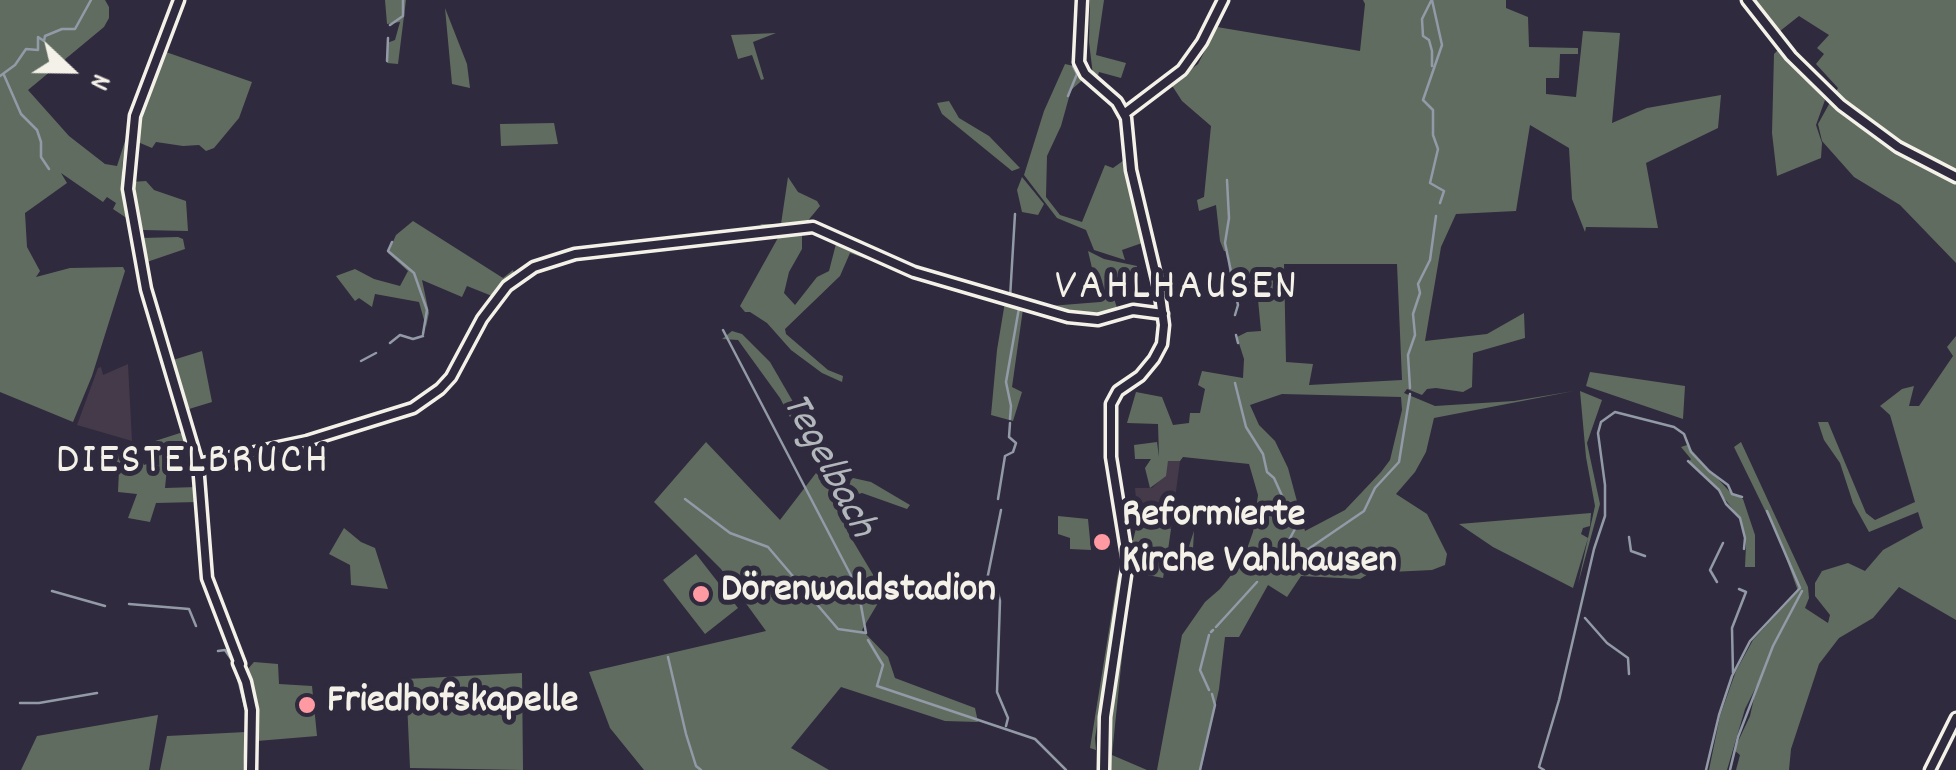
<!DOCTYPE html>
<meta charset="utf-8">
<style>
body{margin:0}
#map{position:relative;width:1956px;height:770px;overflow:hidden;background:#2f2a3d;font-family:Dekko,sans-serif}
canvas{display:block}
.north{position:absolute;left:20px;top:20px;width:100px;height:100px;-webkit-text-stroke:8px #2f2a3d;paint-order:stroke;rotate:112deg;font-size:28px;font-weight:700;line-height:40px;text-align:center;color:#f4f1e8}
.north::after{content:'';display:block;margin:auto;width:35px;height:45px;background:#f4f1e8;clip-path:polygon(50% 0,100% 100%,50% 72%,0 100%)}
</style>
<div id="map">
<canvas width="1956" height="770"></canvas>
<div class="north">N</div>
</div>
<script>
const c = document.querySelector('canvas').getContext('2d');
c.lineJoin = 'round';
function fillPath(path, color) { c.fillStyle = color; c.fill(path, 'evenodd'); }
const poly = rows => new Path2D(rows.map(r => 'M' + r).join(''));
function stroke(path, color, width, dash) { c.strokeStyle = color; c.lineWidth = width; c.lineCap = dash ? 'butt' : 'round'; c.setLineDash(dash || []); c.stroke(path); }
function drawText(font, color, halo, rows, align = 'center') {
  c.font = font + ' Dekko,sans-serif'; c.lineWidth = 10; c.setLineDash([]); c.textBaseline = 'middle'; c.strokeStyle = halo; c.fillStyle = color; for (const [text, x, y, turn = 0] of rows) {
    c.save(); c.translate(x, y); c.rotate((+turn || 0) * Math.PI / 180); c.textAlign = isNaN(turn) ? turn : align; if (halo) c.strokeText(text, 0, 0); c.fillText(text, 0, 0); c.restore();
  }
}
fillPath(poly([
 [128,364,132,441,77,425,98,368,101,367,103,375],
 [1168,461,1180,461,1171,529,1138,521,1135,488,1152,488,1163,477]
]), '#453a4a');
fillPath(poly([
 [0,0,105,0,109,7,109,18,104,27,28,90,69,136,105,164,117,166,126,138,122,168,128,219,113,209,116,203,107,197,103,202,61,173,67,183,25,213,27,247,40,271,36,277,70,268,123,267,125,271,92,376,73,422,0,392],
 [385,0,406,0,398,64,387,63,387,43,395,40,400,22,387,24],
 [1090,0,1104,0,1096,55,1126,63,1121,78,1099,72,1097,79,1093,75,1089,42],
 [1363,0,1506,0,1506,8,1528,17,1529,47,1578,48,1578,54,1560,54,1559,78,1546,78,1546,94,1576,97,1583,31,1620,33,1612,123,1647,108,1721,95,1718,128,1646,163,1658,228,1586,227,1585,232,1572,199,1569,148,1530,125,1516,211,1456,214,1441,247,1425,341,1487,334,1524,313,1525,338,1473,353,1472,387,1463,392,1436,388,1427,389,1422,395,1407,389,1404,393,1435,406,1514,401,1574,391,1434,418,1426,452,1415,472,1396,494,1427,514,1447,554,1445,565,1432,570,1370,573,1360,579,1301,576,1287,597,1268,585,1239,637,1225,637,1219,689,1201,770,1157,770,1182,635,1205,602,1220,589,1243,560,1253,532,1258,495,1249,464,1183,457,1180,461,1168,461,1166,476,1150,488,1145,468,1151,459,1135,459,1134,445,1157,442,1159,457,1158,424,1127,423,1136,392,1162,397,1173,425,1189,423,1190,413,1200,413,1205,389,1198,385,1202,371,1243,378,1244,359,1237,337,1247,332,1261,331,1257,289,1230,292,1228,251,1224,251,1220,241,1216,205,1199,211,1197,200,1204,197,1211,126,1182,101,1171,84,1198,64,1217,27,1360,51,1365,4],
 [1284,264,1397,264,1402,380,1309,385,1313,364,1286,362],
 [1282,394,1401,397,1402,410,1390,460,1381,472,1345,510,1305,531,1288,468,1275,441,1259,425,1250,405],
 [1751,0,1956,0,1956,263,1900,205,1854,177,1822,141,1818,124,1838,88,1816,64,1824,54,1817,48,1829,35,1799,16,1775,35],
 [445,8,467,64,470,88,452,84],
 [776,33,753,42,764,79,761,80,752,55,738,59,731,35],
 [1778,50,1825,100,1816,125,1822,143,1821,158,1777,176,1772,133,1774,54],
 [163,51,252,82,239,118,214,148,206,151,199,145,183,146,156,142,152,148,133,140,146,95],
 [1065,64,1078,67,1086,77,1071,90,1061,126,1047,156,1046,197,1060,215,1082,222,1105,165,1113,168,1127,158,1145,242,1122,250,1125,260,1094,250,1086,230,1057,218,1024,175,1044,111],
 [949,101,959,118,989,136,1020,168,1012,171,942,114,937,103],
 [554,123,558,144,501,146,500,124],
 [788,177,798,192,817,201,820,206,806,223,766,229,760,224,781,224],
 [1022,177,1044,204,1038,215,1022,212,1017,190],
 [146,181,154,190,186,201,188,231,143,230,137,226,131,182],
 [413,221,503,278,513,270,515,275,492,296,467,286,462,297,422,280,429,313,426,327,419,302,375,294,372,307,359,298,355,301,336,276,355,269,374,279,400,286,408,271,388,253,396,235],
 [802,232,802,249,789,272,784,293,795,305,817,277,829,271,837,240,867,253,867,259,850,253,840,276,785,329,786,334,828,370,843,376,842,382,822,373,791,350,767,323,750,312,745,312,740,306,779,236],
 [178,237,183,239,185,249,144,263,142,238],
 [1088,251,1104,259,1137,266,1134,280,1115,277,1110,286,1118,311,1096,318,1050,311,1050,306,1100,302],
 [1005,302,1023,309,1012,387,1022,392,1013,421,991,415,997,350],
 [732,331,742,334,770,362,796,407,794,425,780,398,738,340,722,339],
 [1956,336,1956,620,1899,587,1873,618,1839,638,1819,664,1791,749,1789,770,1736,770,1740,755,1734,750,1750,716,1757,685,1745,709,1727,770,1709,770,1720,716,1736,671,1753,640,1798,591,1780,541,1734,447,1741,442,1808,587,1809,598,1805,608,1828,623,1830,615,1815,596,1815,583,1822,571,1848,563,1865,571,1883,550,1923,528,1918,512,1869,532,1853,503,1840,463,1824,440,1818,422,1828,422,1866,513,1875,520,1915,502,1890,415,1880,406,1902,389,1914,386,1909,406,1919,406,1953,356,1947,347],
 [202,351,212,402,189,409,173,360],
 [1590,372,1685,386,1683,419,1586,386],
 [1580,391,1602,400,1587,443,1600,504,1578,584,1595,506,1586,457],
 [180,433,187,437,191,451,168,457,165,488,197,487,198,502,156,503,150,522,128,518,137,494,118,492,119,470,101,473,103,449,107,446,136,448,144,465,159,459,152,442],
 [706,442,780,520,816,473,850,481,853,478,871,482,910,505,907,509,862,493,855,495,846,522,847,531,878,583,890,594,878,603,862,630,888,657,895,678,975,708,978,722,945,721,841,687,791,748,829,770,644,770,610,728,589,672,766,631,721,569,654,502],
 [1687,445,1729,491,1743,499,1755,535,1755,567,1745,567,1746,545,1739,517,1713,484,1689,462,1691,459,1681,447],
 [1591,513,1590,526,1583,528,1581,534,1588,538,1573,588,1493,547,1459,524],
 [1058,516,1088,519,1091,550,1070,549,1070,538,1058,534],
 [1138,521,1171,529,1168,550,1187,552,1194,531,1193,549,1212,560,1211,565,1167,556,1163,578,1132,572,1130,540,1133,540],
 [344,528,361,542,375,548,388,589,351,585,350,565,329,554],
 [696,554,738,608,705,634,663,580],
 [1118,574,1118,597,1095,738,1096,750,1090,748],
 [1127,608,1112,755,1147,770,1110,770,1108,761,1108,737],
 [254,662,278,664,279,684,312,686,317,736,257,741,247,670],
 [522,673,523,770,410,768,406,679],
 [158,715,149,770,21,770,37,736],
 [246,732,243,770,160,770,167,736]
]), '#606c60');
stroke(poly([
 [1432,0,1442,45,1423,100,1433,110,1433,135,1438,149,1430,183,1444,191,1440,203],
 [1431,1,1422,19,1423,36,1429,40,1432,51,1432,66],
 [390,25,403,16,403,0],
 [387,61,388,38],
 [1073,63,1078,11],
 [4,75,21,114,37,130,41,142,41,157,49,169],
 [0,76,15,65,26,49,38,50,38,37,44,41,45,36,62,29,75,29,91,0],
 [1068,96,1077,74,1073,66],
 [1227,180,1229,218,1225,243,1238,305,1235,315],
 [392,242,388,251,414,273,427,310,423,334],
 [1010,298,1015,214],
 [1236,335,1238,343],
 [390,343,400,335,413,339,423,336],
 [361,361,376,353],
 [1235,383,1246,427,1263,454,1267,472,1274,478,1296,527,1278,561],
 [1410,388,1408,355,1415,335,1413,314,1420,293,1418,284,1430,260,1436,216],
 [1010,419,1011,406,1006,382,1019,308],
 [1688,461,1719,490,1726,504,1740,518,1745,538,1744,549],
 [685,499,730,533,768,547,838,629,866,633,858,589,723,330],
 [998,499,1005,456,1013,452,1016,443,1009,437,1010,423],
 [1001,510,986,585,997,588,1000,601,997,692,1008,718,1006,726],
 [1629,537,1631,551,1645,556],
 [1282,567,1364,511,1375,488,1399,462,1410,394],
 [1717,582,1710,570,1723,543],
 [52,591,105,606],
 [129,604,189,609,196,626],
 [1585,618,1607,643,1628,658,1629,674],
 [1216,627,1257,582],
 [1211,632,1213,630],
 [1209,635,1200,670,1209,690],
 [868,640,883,665,877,686,1035,739,1066,770],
 [218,651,225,650,234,663,248,718],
 [668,657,686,734,696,766,701,770],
 [1733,673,1732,628,1746,592,1739,589],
 [20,703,39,703,97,693],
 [1200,770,1215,705,1212,694],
 [1544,770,1539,767,1559,700,1594,549,1605,516,1605,485,1598,433,1601,422,1615,412,1674,427,1684,434,1691,452,1709,471,1728,485,1732,494,1742,497],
 [1706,770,1719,715,1732,676,1750,641,1800,588,1767,511],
 [1730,770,1738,737,1773,646,1802,591]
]), '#929aa7', 2.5);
const secondary = poly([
 [179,0,135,116,128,189,146,289,198,464,207,578,240,664],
 [1082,0,1079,62,1085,74,1117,102,1126,118,1131,170,1159,288,1164,325,1162,344,1154,359,1140,376,1118,391,1111,404,1111,457,1128,562,1105,717,1104,770],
 [1747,0,1791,56,1841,105,1898,147,1956,177],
 [1124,114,1182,70,1202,42,1223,0],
 [198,464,307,441,413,408,440,389,451,377,482,319,507,286,534,267,575,254,813,227,914,272,1068,317,1098,320,1133,310,1163,314],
 [238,663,246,682,252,710,251,770],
 [1930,770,1956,718]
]);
stroke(secondary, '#f4f1e8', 15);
stroke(secondary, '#2f2a3d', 8);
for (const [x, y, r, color] of [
 [1102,542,10,"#ff9aa2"],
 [701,594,10,"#ff9aa2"],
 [307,705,10,"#ff9aa2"]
]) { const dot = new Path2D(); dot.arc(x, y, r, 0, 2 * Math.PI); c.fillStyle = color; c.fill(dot); stroke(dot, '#2f2a3d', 4); }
drawText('bold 40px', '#f4f1e8', '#2f2a3d', [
 ["Reformierte",1122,519],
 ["Kirche Vahlhausen",1122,565],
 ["Dörenwaldstadion",721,594],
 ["Friedhofskapelle",327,705]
], 'left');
drawText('italic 42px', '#b2b7bc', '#2f2a3d', [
 ["Tegelbach",825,467,62]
]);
c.letterSpacing = '2.5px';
drawText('45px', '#f4f1e8', '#2f2a3d', [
 ["VAHLHAUSEN",1177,291],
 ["DIESTELBRUCH",193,465]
]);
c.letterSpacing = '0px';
</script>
